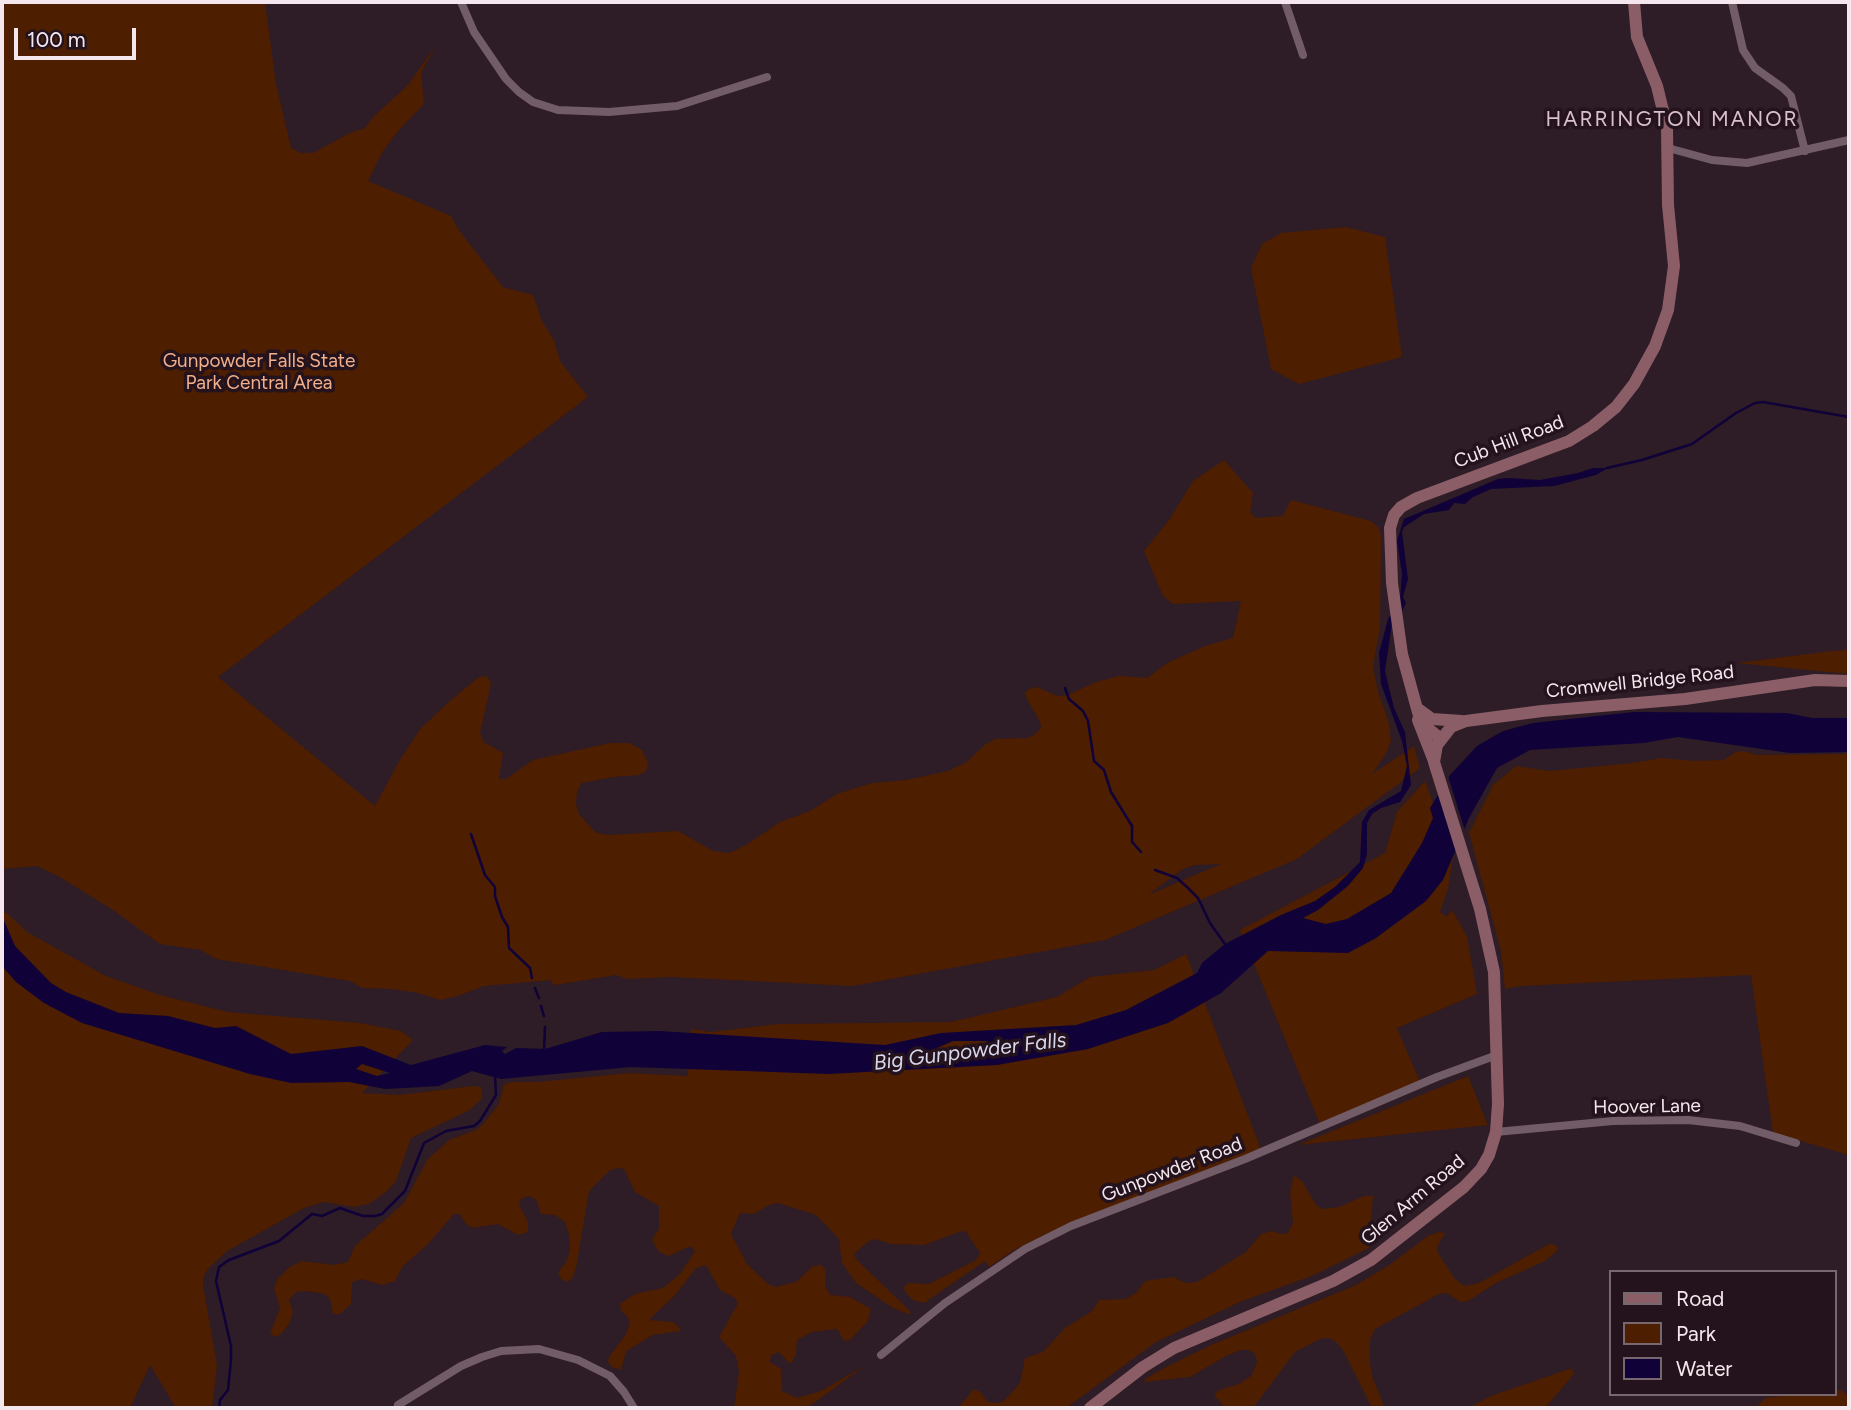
<!DOCTYPE html>
<style>
body{margin:0}
#map{position:relative;width:1851px;height:1410px;overflow:hidden;background:#2e1c26;font-family:Figtree,sans-serif}
canvas{display:block}
.frame{position:absolute;inset:0;border:4px solid #f4e7ed;pointer-events:none}
.legend{position:absolute;left:1609px;top:1270px;width:228px;height:126px;box-sizing:border-box;background:#24131c;border:2px solid #776870;margin:0;padding:9px 12px;list-style:none;font-size:21px;color:#f4e7ed}
.legend li{display:flex;align-items:center;gap:14px;height:35px}
.legend b{width:35px;border:2px solid #776870}
.scale{position:absolute;left:14px;top:28px;width:122px;height:32px;box-sizing:border-box;border:4px solid #f4e7ed;border-top:0;padding-left:9px;font-size:21px;line-height:24px;white-space:nowrap;color:#f4e7ed;-webkit-text-stroke:5px #24131c;paint-order:stroke}
</style>
<div id="map">
<canvas width="1851" height="1410"></canvas>
<div class="frame"></div>
<ul class="legend">
<li><b style="height:9px;background:#8b5e67"></b>Road</li>
<li><b style="height:19px;background:#4d1e00"></b>Park</li>
<li><b style="height:19px;background:#100238"></b>Water</li>
</ul>
<div class="scale">100 m</div>
</div>
<script>
const c = document.querySelector('canvas').getContext('2d');
c.lineJoin = 'round';
function fillPath(path, color) { c.fillStyle = color; c.fill(path, 'evenodd'); }
const poly = rows => new Path2D(rows.map(r => 'M' + r).join(''));
function stroke(path, color, width, dash) { c.strokeStyle = color; c.lineWidth = width; c.lineCap = dash ? 'butt' : 'round'; c.setLineDash(dash || []); c.stroke(path); }
function drawText(font, color, halo, rows, align = 'center') {
  c.font = font + ' Figtree,sans-serif'; c.lineWidth = 7; c.setLineDash([]); c.textBaseline = 'middle'; c.strokeStyle = halo; c.fillStyle = color; for (const [text, x, y, turn = 0] of rows) {
    c.save(); c.translate(x, y); c.rotate((+turn || 0) * Math.PI / 180); c.textAlign = isNaN(turn) ? turn : align; if (halo) c.strokeText(text, 0, 0); c.fillText(text, 0, 0); c.restore();
  }
}
fillPath(poly([
 [2,2,265,2,276,84,291,148,302,153,313,153,350,133,365,128,374,116,408,85,436,45,421,73,424,104,398,131,383,151,368,181,451,216,458,229,503,287,533,295,542,321,554,340,560,361,588,397,218,677,375,806,398,763,421,728,452,699,479,677,487,676,491,684,480,733,484,742,503,753,499,779,506,779,533,760,610,743,629,743,642,750,648,763,646,771,639,775,613,777,582,783,577,792,576,804,579,814,595,832,607,835,678,831,713,851,729,853,746,845,780,822,810,811,837,794,872,783,906,780,948,771,965,763,986,744,995,739,1028,738,1035,734,1041,728,1040,722,1026,697,1025,693,1029,689,1037,687,1057,696,1068,695,1096,682,1119,676,1147,678,1167,663,1205,646,1233,638,1241,601,1173,604,1163,596,1144,551,1169,520,1193,481,1224,460,1253,493,1250,512,1256,518,1283,516,1291,500,1371,521,1379,528,1381,536,1380,627,1373,666,1378,692,1389,723,1391,741,1387,752,1372,774,1414,746,1420,768,1297,859,1105,940,852,986,671,977,628,979,616,975,555,985,551,982,552,980,484,986,458,996,440,1000,418,993,392,989,362,988,350,981,216,959,201,950,160,944,113,910,58,876,37,866,2,869],
 [1221,864,1148,895,1183,869,1195,865],
 [1346,227,1385,237,1402,357,1299,384,1271,369,1251,268,1262,244,1281,233],
 [1849,650,1849,674,1737,663,1831,651],
 [1744,751,1757,755,1849,754,1849,1155,1773,1133,1751,975,1520,986,1505,989,1501,951,1469,833,1493,785,1516,766,1550,771,1632,763,1662,758,1693,761,1724,760,1736,752],
 [1425,781,1453,856,1448,889,1440,912,1447,917,1452,910,1467,936,1477,994,1397,1028,1420,1082,1320,1124,1240,930,1385,853,1397,812],
 [2,912,7,913,27,932,106,976,160,995,228,1012,360,1023,401,1031,413,1040,362,1093,399,1095,473,1086,481,1087,482,1098,470,1110,411,1138,396,1181,387,1191,369,1204,354,1207,324,1202,304,1208,227,1251,207,1270,204,1277,203,1285,217,1365,212,1408,176,1408,150,1365,130,1408,2,1408],
 [1186,954,1261,1149,1042,1236,1014,1250,989,1267,985,1261,924,1303,913,1300,905,1292,904,1287,908,1283,929,1284,976,1260,980,1253,966,1232,962,1231,924,1245,891,1244,875,1239,869,1241,854,1254,856,1259,910,1311,910,1315,893,1308,856,1283,842,1263,839,1239,816,1215,778,1203,767,1206,754,1214,740,1213,731,1234,747,1264,768,1284,775,1287,796,1282,813,1266,821,1265,826,1270,825,1286,830,1295,850,1297,871,1309,868,1321,850,1340,844,1341,837,1329,812,1332,797,1340,796,1354,792,1363,788,1362,779,1352,771,1355,770,1362,781,1369,782,1391,797,1398,821,1391,866,1365,811,1405,801,1408,734,1408,739,1372,736,1356,719,1337,738,1303,735,1298,720,1290,706,1265,696,1268,675,1295,649,1320,673,1322,680,1328,680,1331,653,1335,626,1351,621,1370,612,1367,608,1362,609,1357,625,1336,630,1323,627,1316,621,1311,620,1304,635,1294,663,1288,680,1274,695,1251,693,1248,688,1247,669,1256,659,1252,652,1240,659,1228,659,1206,635,1192,624,1169,617,1168,609,1171,589,1191,576,1268,573,1277,567,1282,561,1279,558,1272,566,1262,570,1251,569,1235,565,1222,555,1215,541,1214,536,1199,528,1196,521,1199,519,1205,528,1222,528,1232,518,1235,498,1224,472,1228,465,1223,460,1214,454,1214,428,1244,402,1267,395,1281,382,1285,362,1279,352,1282,351,1304,340,1314,333,1314,330,1299,325,1294,306,1291,296,1292,289,1300,293,1312,289,1324,281,1334,275,1337,270,1334,280,1308,274,1288,278,1278,290,1267,302,1261,335,1265,348,1262,355,1246,404,1203,427,1160,449,1140,476,1130,484,1123,499,1104,504,1085,511,1082,537,1082,629,1073,688,1076,691,1029,711,1032,778,1024,951,1022,1057,997,1090,977,1154,970],
 [1468,1076,1488,1125,1298,1145],
 [1294,1175,1302,1181,1316,1205,1323,1209,1339,1207,1364,1196,1373,1196,1369,1248,1312,1276,1242,1301,1156,1342,1066,1408,958,1408,974,1389,980,1392,988,1402,996,1403,1004,1401,1020,1383,1025,1358,1043,1352,1065,1328,1092,1311,1099,1300,1126,1299,1136,1293,1145,1281,1173,1277,1186,1283,1197,1282,1246,1252,1261,1234,1272,1231,1281,1234,1288,1233,1293,1223,1290,1192],
 [1439,1232,1445,1233,1437,1247,1438,1253,1455,1279,1464,1286,1479,1283,1549,1244,1556,1245,1558,1250,1545,1261,1496,1283,1468,1301,1460,1302,1447,1293,1439,1294,1375,1329,1370,1340,1370,1364,1373,1379,1385,1408,1372,1408,1343,1350,1335,1341,1328,1338,1320,1339,1295,1352,1253,1408,1225,1408,1214,1395,1219,1390,1239,1384,1252,1375,1257,1361,1255,1354,1248,1350,1241,1350,1226,1356,1190,1377,1144,1382,1145,1379,1166,1367,1211,1345,1356,1285,1388,1266,1428,1236],
 [1569,1369,1572,1369,1574,1374,1545,1408,1468,1408,1491,1396],
 [1841,1390,1849,1397,1849,1408,1755,1408,1766,1398,1797,1394,1835,1394,1835,1391]
]), '#4d1e00');
fillPath(poly([
 [1593,468,1608,468,1596,475,1554,486,1491,489,1473,497,1465,504,1454,503,1449,510,1424,514,1404,527,1402,532,1408,579,1403,597,1406,603,1400,616,1392,623,1385,671,1394,708,1405,732,1411,785,1400,802,1381,808,1372,814,1367,823,1367,854,1363,868,1348,886,1318,910,1303,918,1326,924,1347,919,1391,893,1422,843,1433,818,1430,808,1450,775,1477,746,1503,731,1533,723,1634,712,1787,713,1812,718,1849,718,1849,752,1790,753,1678,737,1643,743,1530,750,1497,768,1469,818,1443,880,1426,901,1376,938,1348,953,1268,951,1221,993,1168,1023,1088,1049,997,1065,829,1074,631,1067,501,1079,472,1071,439,1086,385,1089,349,1082,291,1083,250,1074,82,1023,44,1003,16,982,2,966,2,916,15,946,51,983,66,992,119,1013,168,1016,215,1028,236,1026,291,1054,362,1046,411,1065,485,1045,507,1047,502,1051,505,1054,516,1048,545,1049,602,1032,659,1031,885,1045,941,1033,1076,1025,1126,1010,1197,973,1202,963,1225,944,1281,915,1315,901,1335,887,1360,862,1362,822,1369,810,1401,791,1407,766,1402,741,1381,684,1379,653,1388,619,1400,600,1402,573,1397,541,1404,519,1498,479,1508,478,1540,480,1578,473],
 [953,1041,988,1041,973,1049,937,1048],
 [362,1064,390,1073,377,1076,356,1069]
]), '#100238');
fillPath(poly([
 [1447,773,1466,834,1457,855,1437,790]
]), '#2e1c26');
stroke(poly([
 [1607,468,1642,460,1692,444,1736,413,1755,403,1763,402,1849,417],
 [1065,688,1069,699,1083,711,1088,721,1094,761,1104,770,1111,792,1132,826,1132,842,1141,852],
 [471,834,485,875,495,887,495,896,502,917,508,927,509,948,530,968,532,978],
 [1155,870,1177,878,1188,888,1198,898,1210,923,1227,947],
 [535,988,539,998],
 [541,1006,544,1016],
 [544,1051,545,1027],
 [219,1408,220,1400,228,1390,231,1360,231,1346,216,1281,219,1267,229,1260,279,1241,312,1214,322,1216,340,1208,363,1216,375,1216,382,1214,405,1191,424,1143,446,1131,474,1126,480,1121,496,1095,495,1075]
]), '#100238', 2.5);
stroke(poly([
 [461,2,474,32,506,79,519,92,533,102,558,110,609,112,677,106,767,77],
 [1285,2,1303,55],
 [1732,2,1743,50,1755,68,1783,88,1791,96,1805,151],
 [1668,148,1712,160,1747,163,1849,140],
 [1496,1132,1613,1121,1688,1120,1740,1126,1796,1143],
 [881,1355,945,1303,1025,1249,1071,1226,1245,1159,1437,1077,1497,1055],
 [398,1405,461,1366,482,1357,501,1351,539,1349,578,1360,610,1376,624,1392,634,1408]
]), '#725c67', 8);
stroke(poly([
 [1417,708,1432,719,1462,721],
 [1418,720,1434,761],
 [1441,739,1426,727,1419,716,1402,654,1392,583,1390,528,1394,515,1401,507,1417,498,1569,441,1593,426,1616,407,1634,384,1655,346,1668,310,1674,266,1668,205,1667,127,1657,86,1637,37,1634,2],
 [1090,1408,1143,1367,1174,1348,1333,1281,1371,1260,1464,1187,1481,1169,1489,1155,1496,1132,1498,1104,1494,972,1480,909,1434,762,1437,745,1451,727,1466,721,1542,711,1685,699,1815,680,1849,681]
]), '#8b5e67', 12);
drawText('19px', '#f1af8c', '#24131c', [
 ["Gunpowder Falls State",259,361],
 ["Park Central Area",259,383]
]);
drawText('19px', '#f4e7ed', '#24131c', [
 ["Cub Hill Road",1509,442,-21],
 ["Cromwell Bridge Road",1640,682,-6],
 ["Hoover Lane",1647,1107,-1],
 ["Gunpowder Road",1172,1170,-21],
 ["Glen Arm Road",1413,1200,-40]
]);
c.letterSpacing = '2px';
drawText('21px', '#d9c0cc', '#24131c', [
 ["HARRINGTON MANOR",1672,120]
]);
c.letterSpacing = '0px';
drawText('italic 21px', '#d6d7ed', '#24131c', [
 ["Big Gunpowder Falls",970,1052,-7]
]);
</script>
